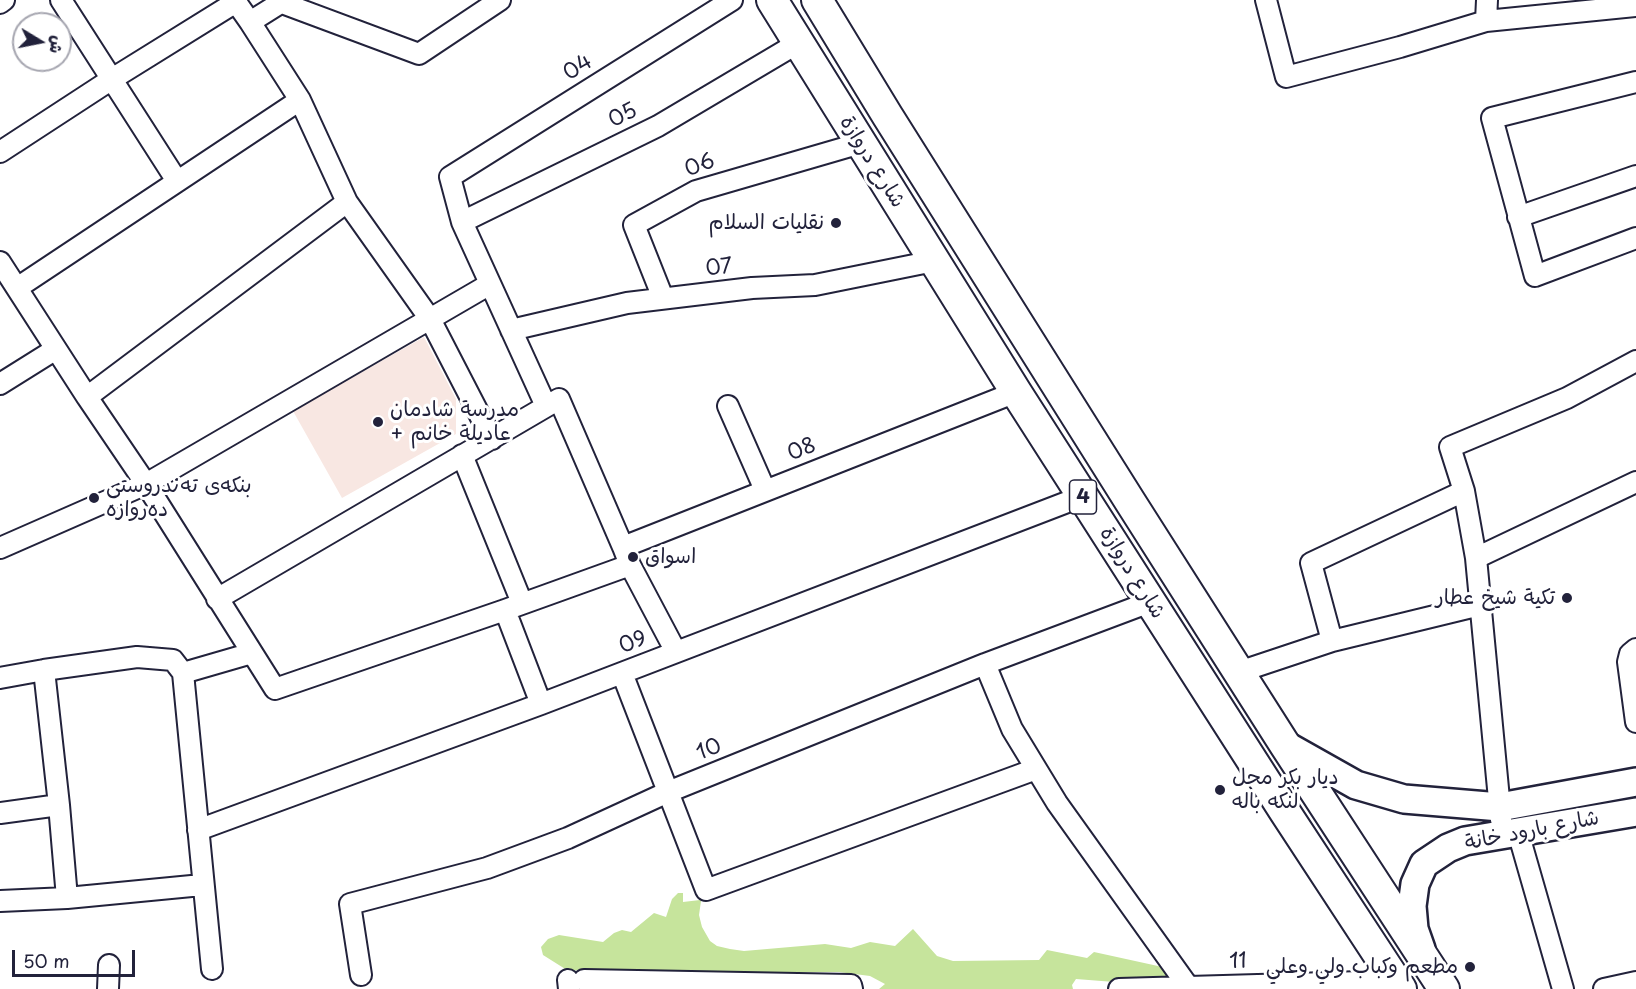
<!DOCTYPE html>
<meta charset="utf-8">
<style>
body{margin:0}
#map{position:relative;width:1636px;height:989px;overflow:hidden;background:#fff;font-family:"Playpen Sans","Playpen Sans Arabic",sans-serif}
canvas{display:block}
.north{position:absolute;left:12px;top:12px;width:60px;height:60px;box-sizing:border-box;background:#fff;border:2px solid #a7a7b1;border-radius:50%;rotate:100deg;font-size:16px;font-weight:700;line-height:24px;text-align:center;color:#22223b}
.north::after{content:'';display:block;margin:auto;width:21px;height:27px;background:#22223b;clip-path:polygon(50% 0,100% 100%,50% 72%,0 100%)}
.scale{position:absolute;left:12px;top:950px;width:123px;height:27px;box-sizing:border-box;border:3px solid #22223b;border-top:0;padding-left:8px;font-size:18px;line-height:21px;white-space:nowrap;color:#22223b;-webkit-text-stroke:4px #fff;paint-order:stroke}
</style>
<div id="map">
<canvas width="1636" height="989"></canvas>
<div class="north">ش</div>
<div class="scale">50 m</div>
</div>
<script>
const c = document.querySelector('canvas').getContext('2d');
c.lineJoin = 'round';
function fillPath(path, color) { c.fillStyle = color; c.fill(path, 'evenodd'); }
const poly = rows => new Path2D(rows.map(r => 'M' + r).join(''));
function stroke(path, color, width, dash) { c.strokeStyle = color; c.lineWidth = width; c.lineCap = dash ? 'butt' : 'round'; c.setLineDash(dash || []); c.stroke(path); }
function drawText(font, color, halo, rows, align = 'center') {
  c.font = font + ' "Playpen Sans","Playpen Sans Arabic",sans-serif'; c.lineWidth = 6; c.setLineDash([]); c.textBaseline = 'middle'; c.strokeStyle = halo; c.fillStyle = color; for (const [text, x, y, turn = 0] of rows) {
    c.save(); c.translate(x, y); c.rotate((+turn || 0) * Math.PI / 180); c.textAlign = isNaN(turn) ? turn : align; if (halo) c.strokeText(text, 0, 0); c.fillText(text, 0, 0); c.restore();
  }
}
fillPath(poly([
 [424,337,456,399,456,434,342,498,293,411]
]), '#f8e7e2');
fillPath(poly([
 [678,893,683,893,683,902,700,900,701,901,699,915,702,927,710,941,717,946,730,949,744,951,825,944,851,948,870,942,895,946,913,929,937,956,953,961,1039,960,1047,950,1087,958,1094,952,1167,968,1170,976,1167,981,1140,984,1076,979,1072,985,1073,989,879,989,885,984,870,976,839,972,800,972,764,977,586,972,577,970,570,972,543,955,541,947,548,939,559,935,603,942,614,933,622,930,631,932,654,913,666,917,672,899]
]), '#c6e49c');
const street = poly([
 [61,0,177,181],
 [233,0,236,2,250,22,300,100,347,202,430,319,492,439],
 [1266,0,1286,77,1400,47,1486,21,1636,6],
 [0,3,4,0],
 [282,3,419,54,500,0],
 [1486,21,1487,0],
 [250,22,285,0],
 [1636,82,1492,118,1535,276,1636,238],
 [0,152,112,79,236,2],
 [1518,217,1636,176],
 [462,222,658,126,798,43],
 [0,262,87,397,146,484,275,689,505,610,630,565],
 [17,288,300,100],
 [663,298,634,225,696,191,861,143],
 [511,330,627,303,752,288,815,285,934,261],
 [0,384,56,349],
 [87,397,347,202],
 [546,406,462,222,450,177,732,0],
 [728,406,765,490],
 [462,455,522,603],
 [1464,491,1311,563,1332,641,1480,605],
 [0,548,146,484,490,284],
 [1476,558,1636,482],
 [217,599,559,399,623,547],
 [505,610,541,704],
 [1636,649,1630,654,1628,662,1636,722],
 [676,652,630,565,623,547,1016,392],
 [985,664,1012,729,1057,803,1190,989],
 [44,670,59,805,67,898],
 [1239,672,1332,641],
 [183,673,252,653],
 [622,673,706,890,1036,769],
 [0,678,44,670,137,657,173,660,183,673,212,969],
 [0,813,59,805],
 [1501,820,1476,558,1464,491,1450,447,1567,398,1636,361],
 [198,830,541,704,1083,496],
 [1518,832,1563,989],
 [0,901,67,898,202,885],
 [361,975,350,904,487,868,568,838,668,792,985,664,1150,602],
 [568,980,569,989],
 [584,980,851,985,852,989],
 [108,989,109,965],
 [1119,989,1397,981],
 [1604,989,1636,982]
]);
const secondary = poly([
 [1285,745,1356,785,1404,799,1500,807,1636,782],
 [1421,949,1414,929,1412,906,1415,884,1424,864,1448,848,1465,841,1636,812]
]);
const primary = poly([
 [772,0,1016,392,1285,812,1401,989],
 [817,0,887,115,1131,503,1285,745,1444,989]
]);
stroke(street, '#22223b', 24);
stroke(secondary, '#22223b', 32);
stroke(primary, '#22223b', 34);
stroke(street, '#fff', 20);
stroke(secondary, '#fff', 27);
stroke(primary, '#fff', 30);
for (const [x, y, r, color] of [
 [836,223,6,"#22223b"],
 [378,422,6,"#22223b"],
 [94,498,6,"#22223b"],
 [633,557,6,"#22223b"],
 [1567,598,6,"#22223b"],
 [1220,790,6,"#22223b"],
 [1470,967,6,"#22223b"]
]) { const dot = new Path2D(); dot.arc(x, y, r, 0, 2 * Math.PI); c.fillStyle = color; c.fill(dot); stroke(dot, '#fff', 2); }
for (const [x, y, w] of [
 [1083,497,27]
]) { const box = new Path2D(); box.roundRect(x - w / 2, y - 17, w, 34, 4.5); c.fillStyle = '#fff'; c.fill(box); stroke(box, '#22223b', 1.5); }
drawText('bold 20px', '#22223b', null, [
 ["4",1083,497]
]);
drawText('21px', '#22223b', '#fff', [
 ["04",578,68,-32],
 ["05",623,116,-26],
 ["شارع دروازة",872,162,58],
 ["06",700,166,-20],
 ["07",719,268,-6],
 ["08",802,450,-21],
 ["شارع دروازة",1132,573,58],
 ["09",633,643,-21],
 ["10",709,750,-22],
 ["شارع بارود خانة",1532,831,-11],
 ["11",1238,962,-2]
]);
drawText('21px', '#22223b', '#fff', [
 ["نقليات السلام",824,223,"right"],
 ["مدرسة شادمان",390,410],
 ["+ عاديلة خانم",390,434],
 ["بنکەی تەندروستی",106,486],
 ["دەروازە",106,510],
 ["اسواق",645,557],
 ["تكية شيخ عطار",1555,598,"right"],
 ["ديار بكر محل",1232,778],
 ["لنكه باله",1232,802],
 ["مطعم وكباب ولي وعلي",1458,967,"right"]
], 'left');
</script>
